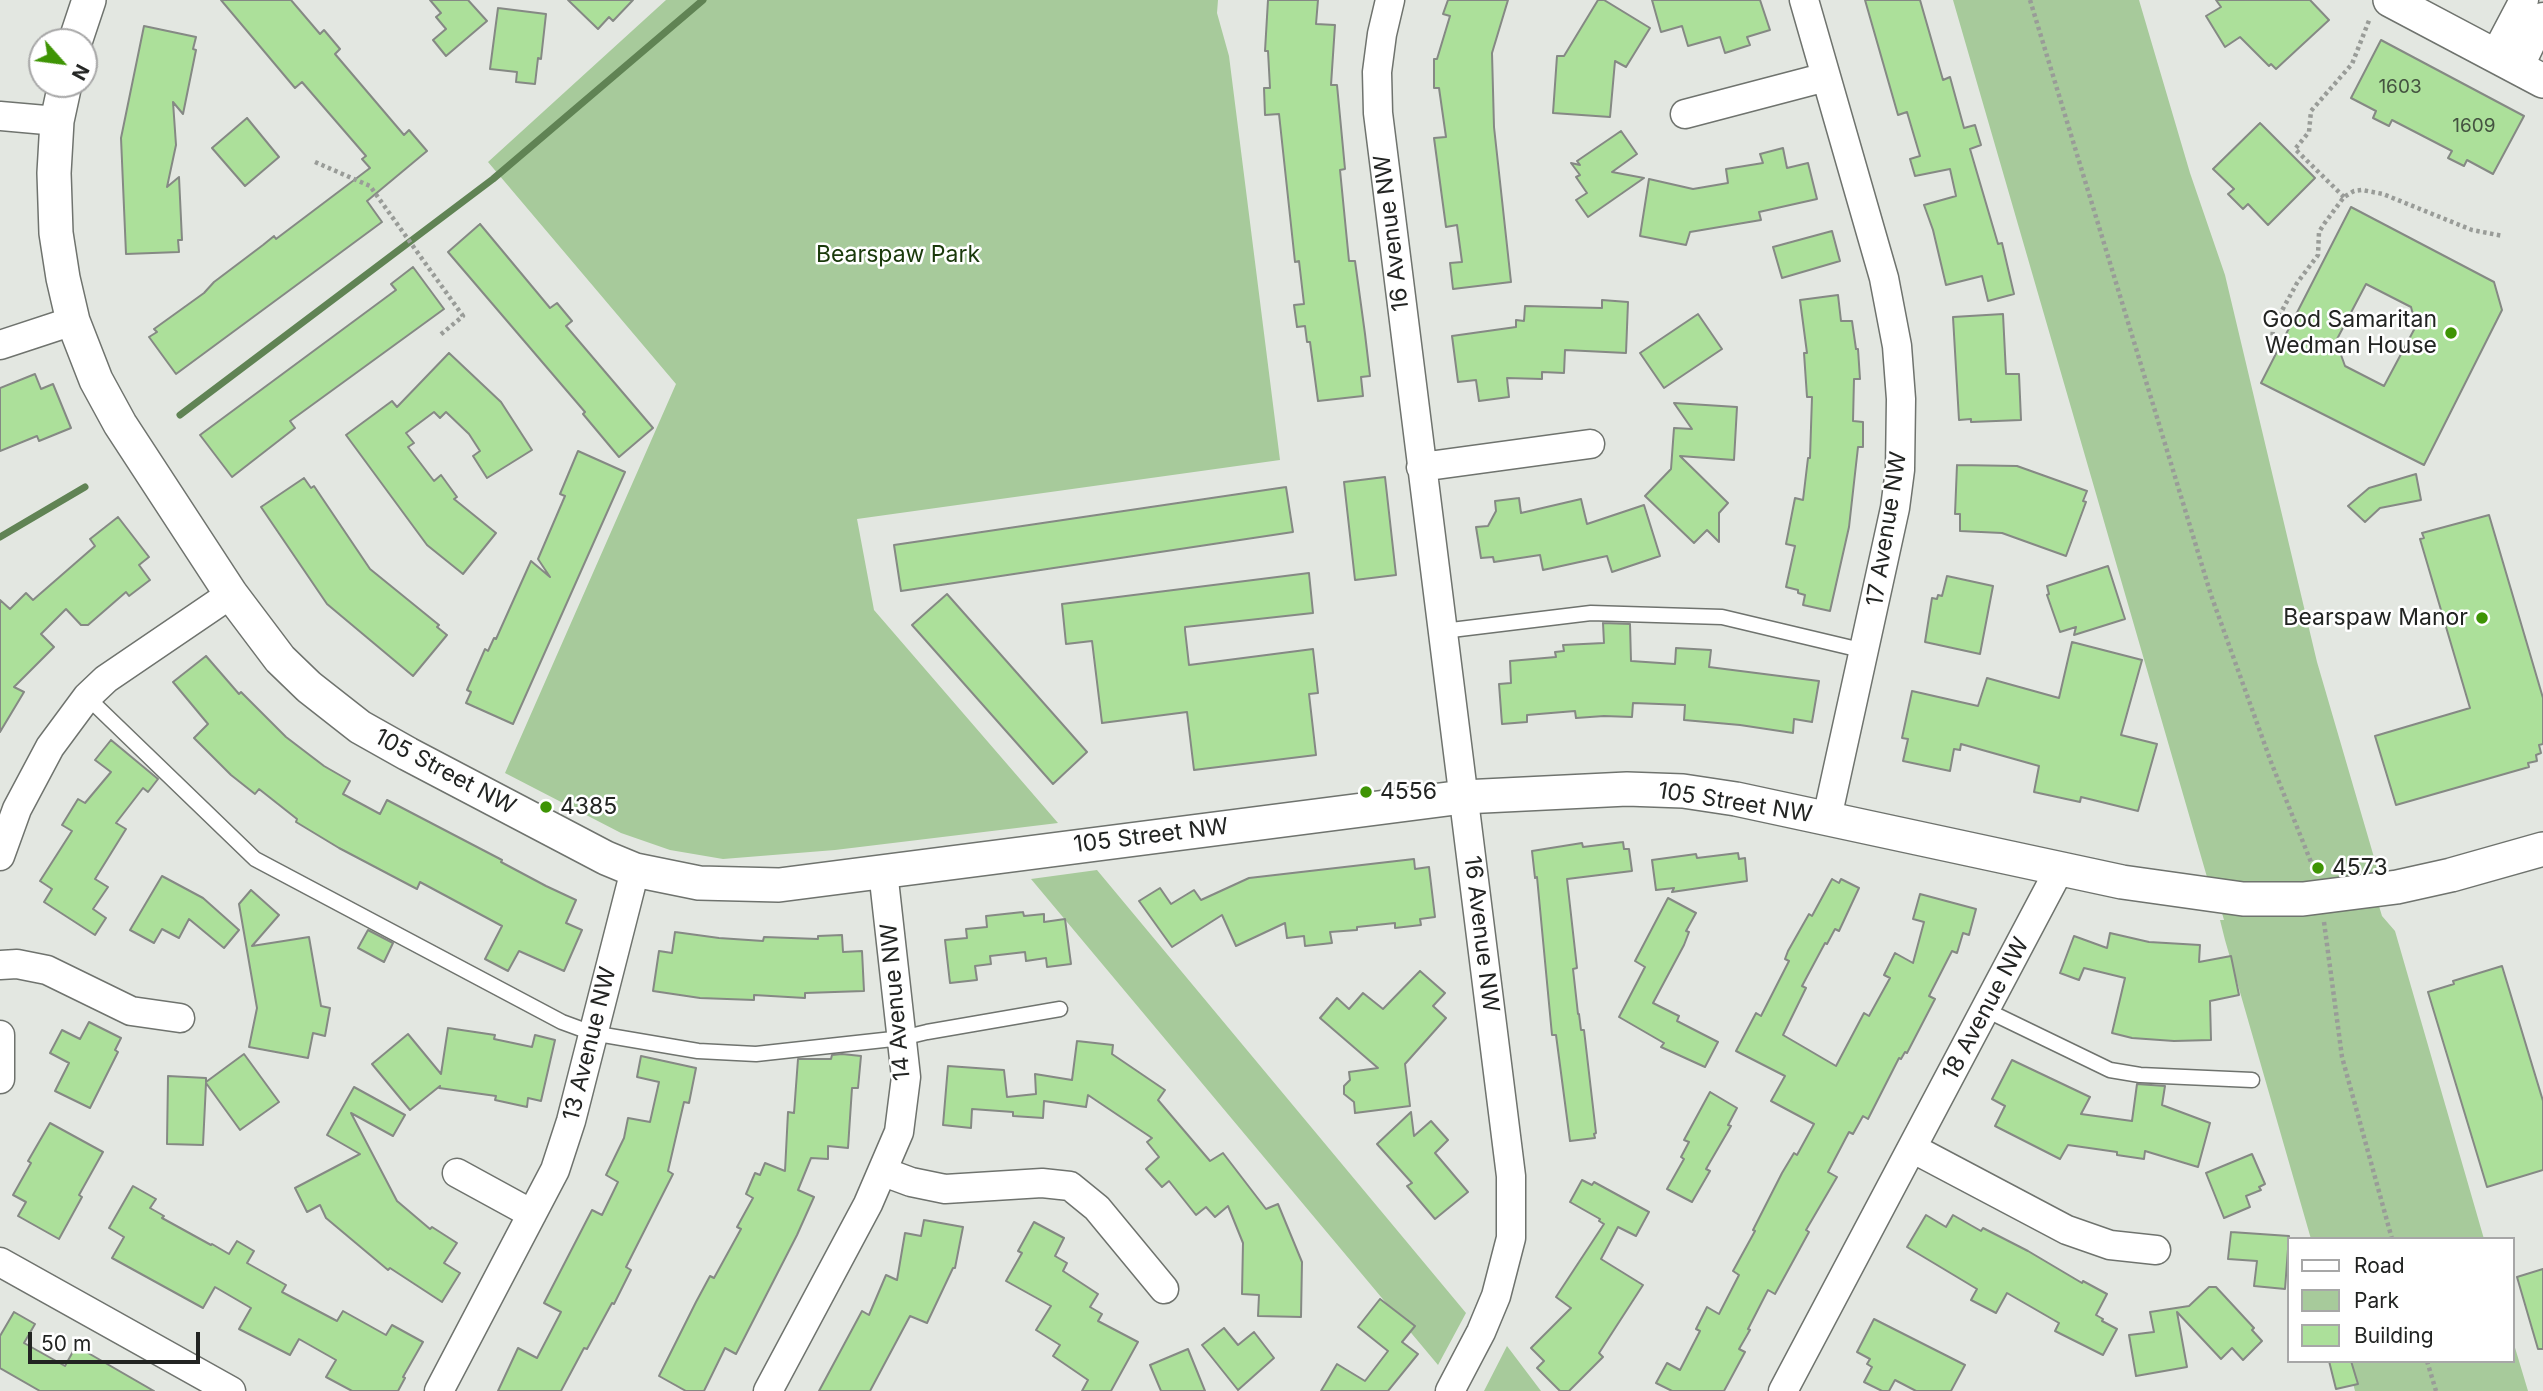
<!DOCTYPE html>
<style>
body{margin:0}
#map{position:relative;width:2543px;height:1391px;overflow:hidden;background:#e3e7e1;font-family:Inter,sans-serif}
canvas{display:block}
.legend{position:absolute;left:2287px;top:1237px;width:228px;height:126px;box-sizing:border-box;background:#fff;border:2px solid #a7a7a7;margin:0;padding:9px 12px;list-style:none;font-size:21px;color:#222422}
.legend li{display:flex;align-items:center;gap:14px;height:35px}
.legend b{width:35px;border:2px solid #a7a7a7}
.north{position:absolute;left:28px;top:28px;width:70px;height:70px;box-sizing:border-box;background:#fff;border:2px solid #a7a7a7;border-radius:50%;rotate:118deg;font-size:19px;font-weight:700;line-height:28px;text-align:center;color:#222422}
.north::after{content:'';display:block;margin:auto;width:24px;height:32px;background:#3e9404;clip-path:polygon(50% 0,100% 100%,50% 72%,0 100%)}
.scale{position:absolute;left:28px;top:1332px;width:172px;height:32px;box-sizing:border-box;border:4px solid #222422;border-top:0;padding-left:9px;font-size:21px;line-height:24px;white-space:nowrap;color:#222422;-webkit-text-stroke:5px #fff;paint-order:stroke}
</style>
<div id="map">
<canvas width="2543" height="1391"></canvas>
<ul class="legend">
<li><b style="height:9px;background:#fff"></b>Road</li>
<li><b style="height:19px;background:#a7ca9b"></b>Park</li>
<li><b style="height:19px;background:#ace09a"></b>Building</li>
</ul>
<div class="north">N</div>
<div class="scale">50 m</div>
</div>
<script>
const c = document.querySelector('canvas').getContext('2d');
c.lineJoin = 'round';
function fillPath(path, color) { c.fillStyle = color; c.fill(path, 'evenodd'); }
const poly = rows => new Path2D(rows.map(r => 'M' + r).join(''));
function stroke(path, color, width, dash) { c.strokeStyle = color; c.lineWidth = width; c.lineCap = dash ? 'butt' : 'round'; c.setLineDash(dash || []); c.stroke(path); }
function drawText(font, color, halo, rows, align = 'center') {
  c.font = font + ' Inter,sans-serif'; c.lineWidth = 5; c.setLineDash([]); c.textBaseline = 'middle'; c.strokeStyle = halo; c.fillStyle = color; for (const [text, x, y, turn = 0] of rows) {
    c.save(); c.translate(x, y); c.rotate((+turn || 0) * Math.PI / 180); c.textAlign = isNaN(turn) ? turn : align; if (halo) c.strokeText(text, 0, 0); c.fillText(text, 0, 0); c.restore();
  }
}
fillPath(poly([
 [666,0,1218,0,1217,13,1229,56,1280,460,857,519,874,610,1058,823,835,850,723,859,670,850,621,833,505,773,676,384,488,162],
 [1953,0,2139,0,2190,173,2225,275,2317,662,2378,871,2369,873,2382,916,2395,931,2484,1239,2311,1239,2225,940,2220,920,2224,920,2212,878,2207,877],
 [1097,870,1466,1313,1438,1365,1031,879],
 [2513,1341,2528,1391,2355,1391,2347,1361,2513,1361],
 [1507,1346,1541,1391,1484,1391]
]), '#a7ca9b');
stroke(poly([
 [180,415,493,179,703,0],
 [0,537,85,487]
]), '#608354', 7);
const building = poly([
 [221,0,291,0,320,34,324,30,340,49,335,54,404,135,409,130,427,151,367,201,382,222,176,374,149,337,157,332,154,329,204,293,214,282,263,245,274,236,276,239,370,168,362,159,366,156,302,82,295,88,221,0],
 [430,0,468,0,487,21,446,56,433,40,446,29,436,17,441,13,430,0],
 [568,0,633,0,613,21,609,17,598,29,568,0],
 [1268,0,1318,0,1316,24,1335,25,1331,85,1337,85,1345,169,1340,170,1349,261,1355,261,1365,334,1370,376,1361,377,1363,396,1318,401,1310,342,1307,342,1305,326,1297,327,1294,305,1304,304,1299,261,1295,262,1279,114,1265,115,1264,88,1270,88,1268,51,1265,51,1268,0],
 [1448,0,1508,0,1492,53,1494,127,1511,282,1453,289,1450,263,1462,262,1457,225,1446,227,1434,138,1446,137,1439,88,1434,88,1434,59,1437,59,1450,16,1443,14,1448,0],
 [1598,0,1604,0,1650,28,1626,67,1615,61,1610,117,1553,113,1557,56,1564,56,1598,0],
 [1652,0,1760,0,1770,30,1747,37,1750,45,1725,53,1720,37,1688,46,1682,26,1661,32,1652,0],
 [1865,0,1920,0,1943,80,1950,77,1964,128,1975,125,1981,145,1970,149,1998,244,2002,243,2014,294,1988,301,1982,276,1946,285,1933,230,1924,205,1956,196,1950,169,1915,176,1910,159,1920,156,1907,112,1898,115,1865,0],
 [2216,0,2310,0,2329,20,2276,69,2271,64,2269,66,2240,37,2225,47,2206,16,2221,7,2216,0],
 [498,8,546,14,541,59,538,58,535,84,516,82,517,72,490,69,498,8],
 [144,26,196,37,193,49,196,50,183,114,173,102,176,145,167,187,179,177,182,240,178,240,179,252,126,254,121,138,144,26],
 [2381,40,2524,116,2493,174,2467,160,2464,166,2448,158,2452,151,2392,120,2389,126,2373,118,2376,111,2351,98,2381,40],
 [247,118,279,157,245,186,212,148,247,118],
 [2260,123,2315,178,2268,225,2248,204,2243,209,2228,194,2234,189,2213,169,2260,123],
 [1621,131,1637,154,1612,172,1644,178,1588,217,1576,200,1587,193,1576,177,1580,175,1571,163,1580,165,1577,161,1621,131],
 [1783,148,1787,168,1808,163,1817,199,1759,212,1761,220,1690,232,1686,245,1640,236,1649,179,1693,189,1728,183,1726,169,1763,163,1760,154,1783,148],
 [2351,207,2494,282,2502,310,2424,465,2261,383,2351,207],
 [2366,284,2411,307,2416,326,2384,386,2345,366,2336,341,2366,284],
 [480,224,550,308,557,303,572,321,566,326,653,428,619,457,583,414,585,412,448,252,480,224],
 [1832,231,1840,261,1782,278,1773,247,1832,231],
 [413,267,444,309,290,421,295,428,232,477,200,435,396,290,391,284,413,267],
 [1838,295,1841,321,1852,321,1856,349,1858,349,1860,379,1854,379,1853,421,1863,422,1863,447,1858,447,1849,527,1830,611,1803,605,1805,595,1798,593,1798,590,1786,587,1795,546,1786,544,1795,498,1803,500,1808,458,1810,458,1812,397,1807,397,1804,353,1807,353,1800,300,1838,295],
 [1602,300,1628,302,1626,353,1565,350,1564,373,1542,372,1542,379,1507,378,1509,397,1479,401,1476,380,1458,382,1452,336,1516,327,1516,320,1524,321,1525,306,1602,308,1602,300],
 [1698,314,1722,349,1664,388,1640,353,1698,314],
 [2003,314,2006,374,2019,374,2021,420,1971,422,1971,419,1959,420,1953,317,2003,314],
 [449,353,501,402,532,450,487,478,473,456,480,451,469,434,446,412,440,418,434,412,406,433,414,443,408,447,434,481,441,475,457,497,454,499,496,533,463,574,427,545,346,435,392,401,397,407,449,353],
 [35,374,41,389,53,384,71,428,39,441,37,436,0,451,0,388,35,374],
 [1674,403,1737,407,1734,460,1680,456,1728,503,1719,513,1719,542,1707,530,1694,543,1645,496,1671,469,1674,428,1692,429,1674,403],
 [578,451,625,472,513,724,466,703,471,692,467,690,485,649,488,651,494,638,496,639,531,561,550,577,538,559,565,496,560,494,578,451],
 [1957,465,2017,466,2087,491,2083,501,2086,502,2066,556,2002,533,1960,531,1960,514,1955,514,1957,465],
 [2416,474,2421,500,2380,508,2365,522,2348,506,2369,488,2416,474],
 [1385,477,1396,575,1355,580,1344,482,1385,477],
 [304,478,311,488,314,486,370,569,439,625,437,627,447,635,413,676,327,604,261,507,304,478],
 [1286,487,1293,532,901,591,894,545,1286,487],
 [1519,498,1521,513,1581,499,1587,524,1644,505,1660,556,1612,572,1607,556,1543,570,1540,555,1494,562,1493,557,1481,558,1476,527,1488,526,1496,511,1495,501,1519,498],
 [2489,515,2543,698,2543,744,2539,745,2541,753,2536,755,2537,761,2528,763,2529,767,2396,805,2375,736,2470,708,2420,539,2424,538,2422,533,2489,515],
 [118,517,149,557,139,565,150,580,129,596,126,592,88,625,81,625,66,609,41,634,54,647,14,687,24,692,0,732,0,600,10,609,26,593,33,600,95,546,90,539,118,517],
 [2108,566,2125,619,2074,635,2076,627,2060,632,2047,595,2049,594,2047,586,2108,566],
 [1309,573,1313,613,1185,627,1185,630,1189,665,1313,649,1318,693,1309,694,1316,755,1194,770,1187,712,1102,723,1092,641,1066,644,1062,604,1309,573],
 [1947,576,1993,586,1980,654,1925,642,1932,598,1937,599,1938,595,1942,596,1947,576],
 [947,594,1087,752,1053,784,912,625,947,594],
 [1603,623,1630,624,1631,661,1675,664,1676,648,1711,650,1709,667,1819,681,1812,722,1794,719,1793,733,1740,725,1684,720,1685,705,1633,703,1632,717,1604,716,1576,718,1575,711,1527,715,1527,722,1502,724,1499,684,1511,683,1510,661,1556,657,1555,652,1564,651,1563,645,1604,643,1603,623],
 [2072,642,2142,660,2121,735,2157,744,2138,811,2081,797,2080,802,2034,792,2039,766,1961,744,1960,750,1954,749,1950,771,1903,761,1908,739,1902,738,1912,691,1978,706,1987,678,2059,698,2072,642],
 [206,656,239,694,241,692,286,737,324,766,350,781,343,794,380,814,387,800,502,860,501,862,546,886,576,900,566,923,582,930,564,971,519,951,508,971,485,959,502,926,420,882,417,889,339,848,296,822,297,819,259,789,255,794,231,775,194,738,208,724,173,682,206,656],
 [111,740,158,779,148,792,143,788,116,823,126,829,95,879,108,887,93,909,106,918,95,935,44,902,52,889,40,881,72,831,62,825,78,799,85,803,111,772,95,760,111,740],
 [1623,842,1624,849,1629,849,1632,871,1567,879,1577,968,1573,969,1578,1014,1579,1014,1581,1030,1584,1030,1596,1133,1594,1134,1595,1138,1570,1141,1556,1035,1552,1035,1537,877,1535,878,1532,851,1582,843,1583,847,1623,842],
 [1738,853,1739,859,1745,858,1747,881,1672,892,1674,888,1656,890,1652,860,1696,854,1697,858,1738,853],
 [1414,859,1415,869,1429,867,1435,917,1420,919,1421,925,1395,928,1395,923,1357,927,1357,930,1330,932,1332,943,1305,946,1304,936,1287,938,1285,923,1236,946,1222,915,1172,947,1139,901,1160,888,1171,904,1194,890,1201,900,1249,878,1414,859],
 [162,876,203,898,239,930,224,948,189,919,179,938,162,929,154,943,130,930,162,876],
 [1832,879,1839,883,1841,879,1859,888,1839,931,1835,929,1827,944,1825,943,1802,986,1806,988,1783,1035,1836,1066,1864,1013,1869,1016,1890,978,1884,975,1895,953,1913,963,1924,922,1913,919,1920,894,1976,909,1969,935,1963,933,1957,953,1952,951,1929,996,1935,999,1907,1053,1905,1052,1901,1059,1899,1058,1868,1119,1863,1116,1853,1134,1849,1132,1828,1172,1837,1177,1806,1230,1809,1232,1775,1294,1768,1290,1748,1329,1750,1330,1739,1349,1745,1352,1724,1391,1672,1391,1656,1383,1667,1363,1680,1370,1700,1331,1696,1329,1707,1307,1719,1314,1739,1275,1733,1271,1755,1231,1753,1230,1782,1173,1794,1153,1797,1155,1814,1124,1771,1101,1785,1076,1736,1051,1756,1013,1761,1016,1789,961,1785,959,1788,951,1809,914,1812,916,1832,879],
 [251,890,279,915,252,946,309,937,321,1006,330,1008,325,1036,313,1033,308,1058,249,1047,257,1008,239,904,251,890],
 [1668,898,1696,913,1686,931,1689,932,1684,945,1653,1003,1679,1016,1677,1021,1718,1042,1705,1067,1661,1047,1664,1043,1619,1017,1645,967,1635,961,1668,898],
 [1023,912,1024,916,1044,914,1044,922,1065,919,1071,964,1047,967,1046,958,1026,961,1025,952,990,956,991,964,975,966,977,980,950,983,945,940,967,938,966,929,987,927,986,916,1023,912],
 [368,930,393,943,384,962,358,948,368,930],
 [675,932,719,938,763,941,764,937,818,939,818,936,842,935,843,952,862,951,864,991,805,993,805,998,754,995,754,1000,700,998,653,991,659,951,672,953,675,932],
 [2110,933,2149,942,2200,945,2199,962,2231,956,2239,995,2210,1001,2211,1040,2174,1041,2132,1038,2112,1033,2125,978,2084,968,2079,980,2060,973,2074,936,2107,948,2110,933],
 [2502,966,2543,1101,2543,1170,2487,1187,2428,992,2454,984,2453,981,2502,966],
 [1420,971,1445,993,1433,1006,1446,1018,1405,1064,1410,1106,1355,1113,1354,1102,1344,1094,1344,1086,1350,1080,1349,1072,1378,1068,1320,1018,1337,998,1349,1009,1363,993,1383,1009,1420,971],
 [89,1022,121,1038,115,1050,118,1052,90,1108,55,1091,69,1063,50,1053,62,1030,80,1039,89,1022],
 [448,1028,495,1035,494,1039,532,1047,535,1035,555,1040,541,1101,528,1098,527,1107,495,1100,496,1096,439,1088,440,1086,410,1110,372,1064,408,1034,441,1074,448,1028],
 [1077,1041,1113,1045,1112,1054,1165,1090,1158,1100,1210,1161,1223,1153,1266,1209,1278,1204,1302,1262,1301,1317,1258,1316,1259,1295,1242,1294,1243,1243,1228,1206,1215,1217,1206,1207,1196,1215,1169,1181,1162,1187,1146,1169,1159,1157,1147,1142,1152,1138,1088,1095,1086,1107,1044,1101,1043,1118,1013,1116,1013,1112,972,1109,971,1128,943,1125,948,1066,1004,1070,1007,1097,1036,1094,1035,1074,1072,1080,1077,1041],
 [244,1054,279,1102,240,1130,206,1083,203,1145,167,1144,168,1076,206,1078,206,1082,244,1054],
 [842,1054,861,1056,858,1088,852,1088,848,1148,828,1146,828,1159,811,1158,798,1190,814,1197,797,1235,736,1354,725,1348,704,1391,686,1391,659,1376,696,1302,710,1276,714,1278,741,1229,737,1227,753,1198,746,1194,755,1173,760,1175,765,1163,785,1171,788,1112,794,1113,798,1059,831,1059,832,1055,842,1054],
 [641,1056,696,1068,689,1103,684,1102,668,1171,673,1174,626,1267,631,1270,614,1304,612,1303,587,1349,584,1348,561,1391,498,1391,518,1348,537,1358,561,1312,544,1303,592,1210,602,1215,618,1182,606,1175,624,1138,628,1118,650,1122,659,1082,637,1077,641,1056],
 [2012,1060,2090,1097,2081,1114,2132,1121,2137,1084,2165,1086,2162,1105,2210,1123,2198,1167,2145,1151,2144,1159,2117,1155,2117,1152,2068,1145,2060,1159,1995,1126,2005,1106,1992,1099,2012,1060],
 [354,1087,405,1115,393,1136,351,1113,397,1201,430,1229,432,1227,457,1243,444,1263,460,1273,442,1302,390,1268,388,1270,326,1218,320,1205,307,1212,295,1188,360,1154,327,1135,354,1087],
 [1710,1092,1737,1108,1728,1125,1731,1126,1706,1169,1710,1171,1692,1202,1667,1189,1684,1159,1681,1157,1689,1142,1684,1140,1710,1092],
 [1411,1112,1414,1136,1431,1121,1448,1140,1435,1153,1468,1192,1435,1219,1407,1186,1412,1183,1377,1144,1411,1112],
 [50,1123,103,1152,79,1195,82,1197,59,1239,18,1216,26,1202,13,1195,31,1163,28,1161,50,1123],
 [2252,1154,2265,1184,2259,1187,2261,1190,2246,1196,2250,1207,2224,1218,2206,1173,2252,1154],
 [1582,1180,1592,1185,1594,1182,1649,1212,1636,1236,1618,1227,1601,1259,1643,1285,1599,1353,1603,1357,1569,1391,1560,1391,1537,1368,1544,1361,1531,1348,1571,1308,1556,1297,1604,1224,1599,1221,1600,1219,1570,1202,1582,1180],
 [133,1186,156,1199,150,1208,164,1216,162,1218,211,1245,212,1244,229,1254,237,1241,254,1251,247,1263,286,1285,282,1292,337,1321,343,1311,386,1335,392,1325,423,1342,403,1377,405,1378,398,1391,352,1391,326,1377,336,1360,299,1339,290,1355,239,1329,251,1308,215,1287,203,1308,112,1258,124,1237,109,1228,133,1186],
 [1926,1215,1946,1227,1953,1215,1981,1231,1983,1228,2028,1251,2082,1283,2083,1281,2107,1294,2096,1315,2103,1319,2102,1321,2117,1329,2103,1355,2055,1331,2059,1323,2007,1293,1996,1313,1971,1300,1977,1289,1907,1247,1926,1215],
 [924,1220,963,1227,955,1268,953,1268,927,1323,910,1316,870,1391,819,1391,862,1311,869,1315,886,1275,897,1280,905,1233,921,1236,924,1220],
 [1034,1222,1064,1238,1055,1256,1067,1263,1063,1271,1098,1294,1090,1307,1102,1314,1098,1321,1138,1342,1111,1391,1082,1391,1088,1380,1053,1356,1060,1345,1036,1330,1051,1306,1006,1281,1022,1253,1018,1251,1034,1222],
 [2231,1232,2289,1236,2285,1289,2254,1286,2257,1261,2228,1259,2231,1232],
 [2543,1269,2543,1349,2538,1349,2517,1277,2543,1269],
 [2209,1287,2216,1287,2254,1328,2252,1330,2262,1341,2243,1360,2232,1348,2221,1359,2177,1312,2187,1367,2136,1376,2129,1335,2154,1332,2150,1312,2189,1306,2209,1287],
 [1380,1299,1415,1326,1402,1342,1418,1354,1388,1391,1321,1391,1337,1364,1365,1381,1388,1351,1358,1327,1380,1299],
 [14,1312,35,1324,24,1343,65,1366,76,1346,154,1391,40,1391,0,1368,0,1336,14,1312],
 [1874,1319,1965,1365,1951,1391,1916,1391,1895,1380,1889,1391,1882,1391,1864,1382,1872,1367,1867,1364,1870,1359,1857,1352,1874,1319],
 [1224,1328,1238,1345,1254,1332,1274,1358,1238,1390,1202,1345,1224,1328],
 [1188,1349,1205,1391,1161,1391,1150,1365,1188,1349],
 [2329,1361,2351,1361,2358,1384,2336,1389,2329,1361]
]);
fillPath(building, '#ace09a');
stroke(building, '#858984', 2);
const service = poly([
 [1443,631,1591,613,1722,617,1865,651],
 [87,697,255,859,562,1022,592,1033,698,1051,756,1054,902,1038,927,1032,1060,1009],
 [1986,1010,2110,1070,2140,1075,2252,1080]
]);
const minor = poly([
 [1390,0,1382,34,1377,72,1378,113,1511,1176,1511,1238,1496,1296,1481,1332,1450,1391],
 [1804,0,1884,278,1897,346,1901,399,1900,470,1895,508,1827,818],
 [2495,55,2524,0],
 [2519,68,2543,17],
 [1685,114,1826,77],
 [0,116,57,121],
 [0,345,73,321],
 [1421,467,1590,444],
 [0,856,17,809,50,747,87,697,106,679,231,594],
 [0,965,17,964,47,970,131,1011,180,1018],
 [0,1035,0,1079],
 [1912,1148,2067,1230,2110,1245,2156,1250],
 [884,1172,911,1182,945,1189,1042,1183,1070,1186,1097,1208,1164,1289],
 [457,1173,532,1214],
 [0,1262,231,1391],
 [439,1391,555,1170,571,1121,635,870],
 [768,1391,868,1204,899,1132,906,1077,883,871],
 [1783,1391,2059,870]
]);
const tertiary = poly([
 [2390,0,2543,81],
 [75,42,89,0],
 [65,84,57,121,54,173,56,233,63,278,73,321,96,380,120,424,231,594,280,659,309,687,360,727,408,754,606,858,635,870,699,883,779,885,1463,797,1627,789,1683,791,1736,799,2122,882,2243,899,2303,899,2397,887,2451,875,2543,849]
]);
stroke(service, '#6f736e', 17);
stroke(minor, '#6f736e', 31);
stroke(tertiary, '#6f736e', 36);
stroke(poly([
 [2030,0,2211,595,2271,762,2315,872],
 [315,162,370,186,463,316,439,336],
 [2344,197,2295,149,2309,132,2311,111,2352,64,2370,18],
 [2281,352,2272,345,2273,327,2297,283,2318,255,2319,232,2324,224,2344,197,2354,191,2362,190,2383,194,2472,230,2503,236],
 [2324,922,2342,1057,2392,1239],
 [2427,1361,2436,1391]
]), '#999c98', 4.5, [3.5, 3.5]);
stroke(service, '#fff', 14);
stroke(minor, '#fff', 28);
stroke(tertiary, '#fff', 33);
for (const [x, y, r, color] of [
 [2451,333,7,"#3e9404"],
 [2482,618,7,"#3e9404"],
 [1366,792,7,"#3e9404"],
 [546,807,7,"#3e9404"],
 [2318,868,7,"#3e9404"]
]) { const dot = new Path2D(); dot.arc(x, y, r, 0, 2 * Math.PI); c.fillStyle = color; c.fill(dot); stroke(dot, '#fff', 2.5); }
drawText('19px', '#445340', null, [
 ["1603",2400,87],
 ["1609",2474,126]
]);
drawText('23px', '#222422', '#fff', [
 ["16 Avenue NW",1392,233,-97],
 ["17 Avenue NW",1887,529,-81],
 ["105 Street NW",445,772,28],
 ["105 Street NW",1735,803,9],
 ["105 Street NW",1151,836,-7],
 ["16 Avenue NW",1481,934,83],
 ["14 Avenue NW",896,1002,-95],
 ["18 Avenue NW",1986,1009,-62],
 ["13 Avenue NW",590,1044,-76]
]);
drawText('23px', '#19390a', '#fff', [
 ["Bearspaw Park",898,255]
]);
drawText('23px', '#222422', '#fff', [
 ["Good Samaritan",2437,320,"right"],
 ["Wedman House",2437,346,"right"],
 ["Bearspaw Manor",2468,618,"right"],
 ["4556",1380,792],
 ["4385",560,807],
 ["4573",2332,868]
], 'left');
</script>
